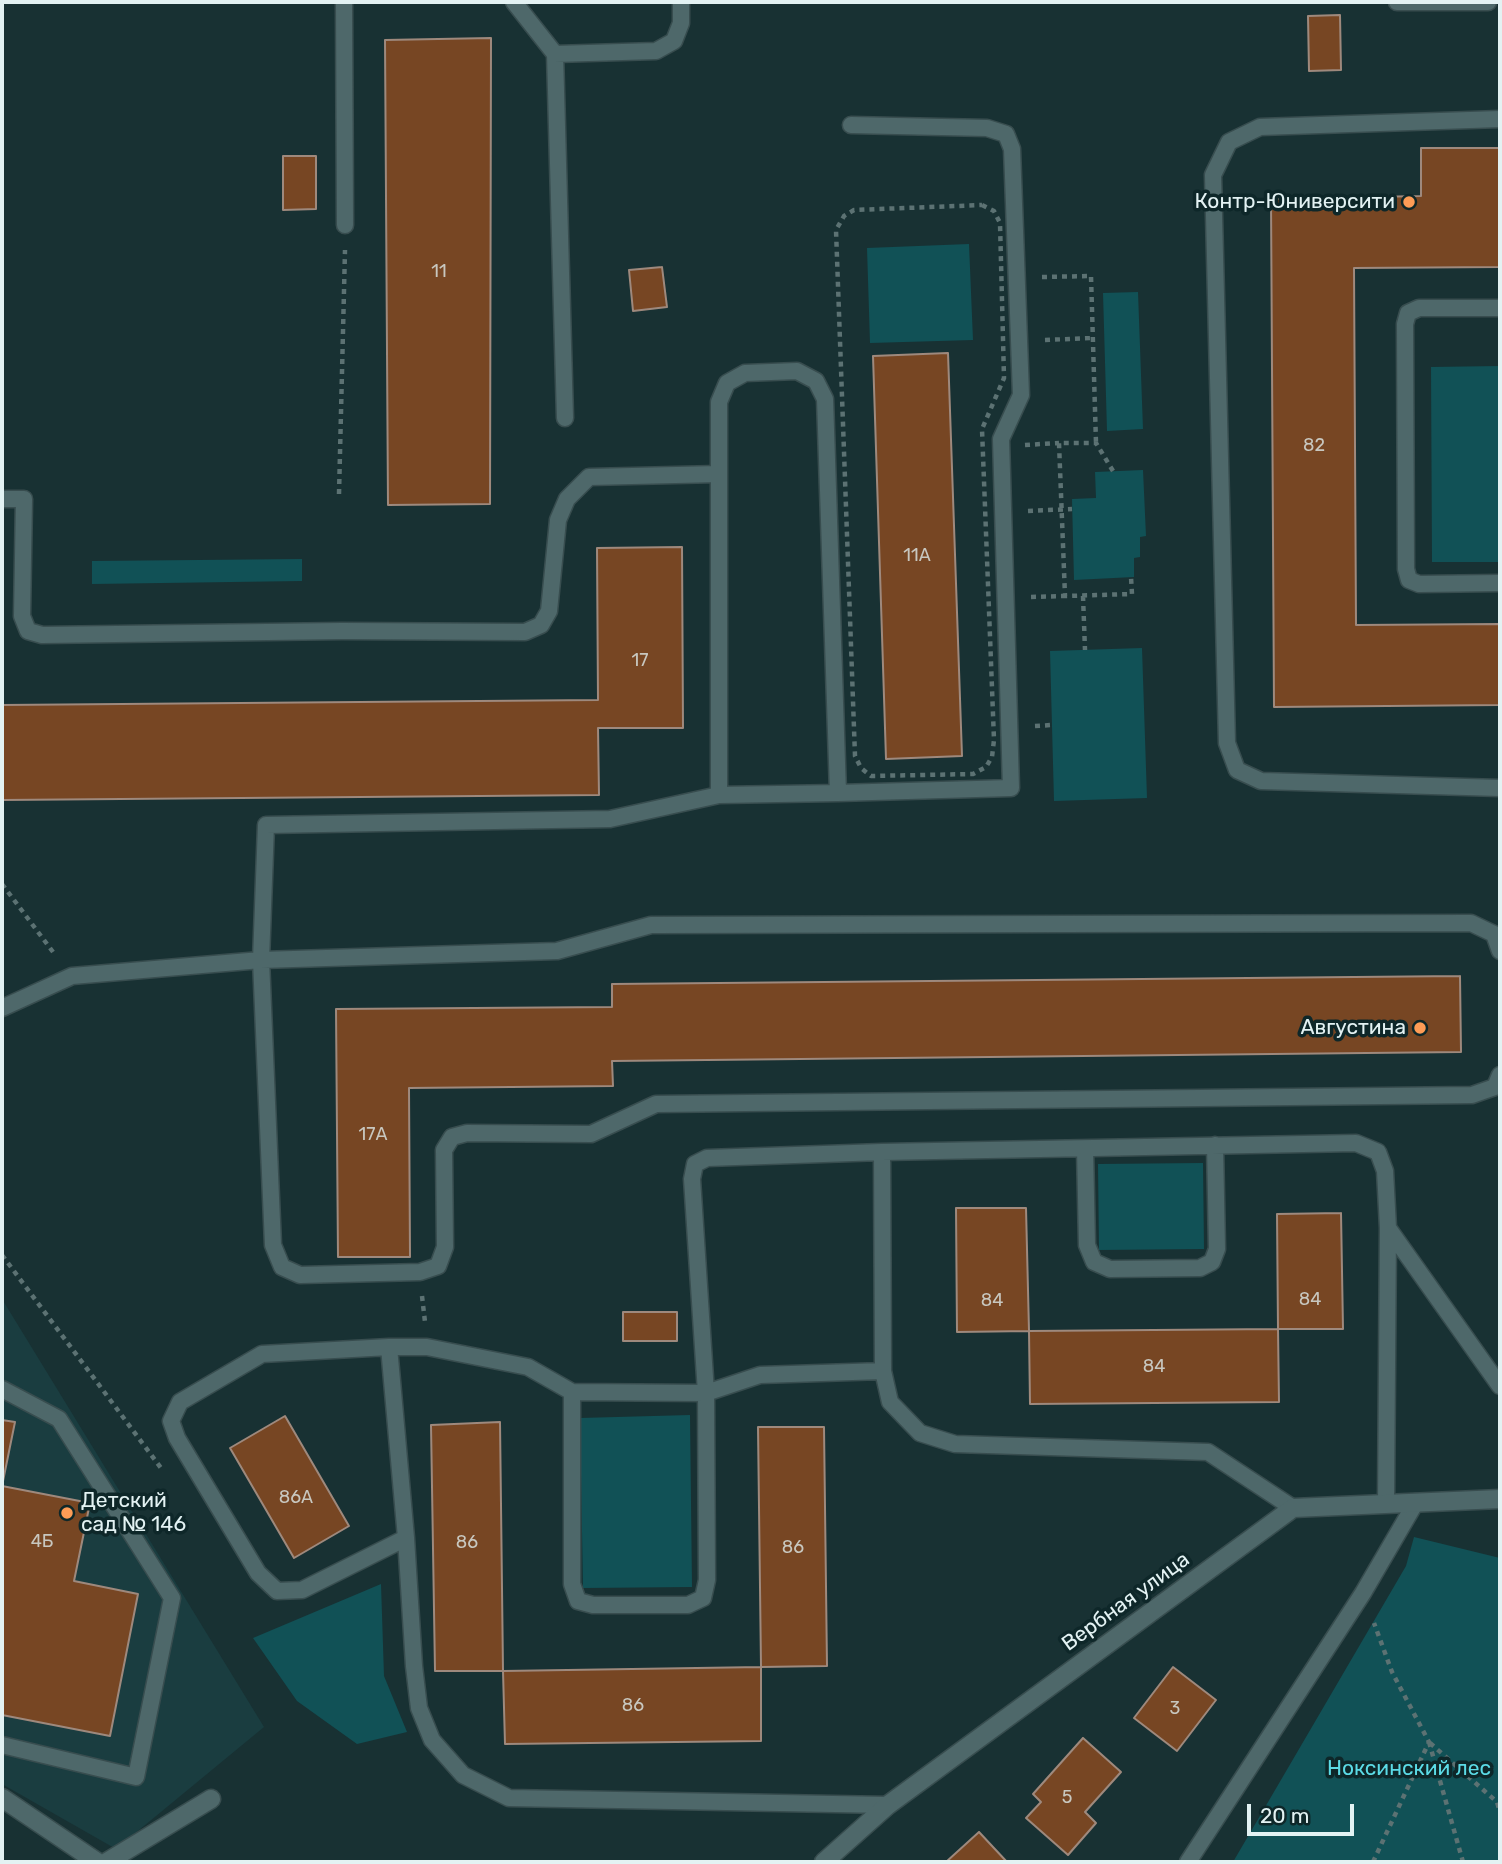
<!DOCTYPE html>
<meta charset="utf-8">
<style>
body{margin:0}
#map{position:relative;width:1502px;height:1864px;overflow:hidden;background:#183133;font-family:Rubik,sans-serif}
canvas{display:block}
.frame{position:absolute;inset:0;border:4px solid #e3f2f3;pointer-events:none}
.scale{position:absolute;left:1247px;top:1804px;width:107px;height:32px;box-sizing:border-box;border:4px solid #e3f2f3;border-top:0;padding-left:9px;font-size:21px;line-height:24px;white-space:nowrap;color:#e3f2f3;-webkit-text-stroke:5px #0e2729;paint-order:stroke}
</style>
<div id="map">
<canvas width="1502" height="1864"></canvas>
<div class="frame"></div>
<div class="scale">20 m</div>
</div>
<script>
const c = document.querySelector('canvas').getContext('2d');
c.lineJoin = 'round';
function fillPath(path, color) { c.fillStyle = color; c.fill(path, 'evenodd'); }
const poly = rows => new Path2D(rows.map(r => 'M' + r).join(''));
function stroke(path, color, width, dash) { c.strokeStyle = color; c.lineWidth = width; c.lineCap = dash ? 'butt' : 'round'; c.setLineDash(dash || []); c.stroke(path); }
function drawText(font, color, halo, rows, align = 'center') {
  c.font = font + ' Rubik,sans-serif'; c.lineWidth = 7; c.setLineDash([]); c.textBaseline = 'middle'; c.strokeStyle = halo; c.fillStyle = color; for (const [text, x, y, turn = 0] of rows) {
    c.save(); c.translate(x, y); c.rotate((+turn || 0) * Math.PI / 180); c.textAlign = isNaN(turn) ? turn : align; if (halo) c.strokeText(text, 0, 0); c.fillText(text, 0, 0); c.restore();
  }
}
fillPath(poly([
 [2,1299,264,1727,116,1849,2,1784]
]), '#1a3d40');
fillPath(poly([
 [969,244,973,340,870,343,867,248],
 [1138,292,1143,429,1107,431,1103,293],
 [1500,366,1500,562,1432,562,1431,367],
 [1143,470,1146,536,1140,537,1140,557,1134,558,1134,577,1074,580,1072,499,1096,498,1095,472],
 [302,559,302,581,92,584,92,561],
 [1142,648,1147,798,1054,801,1050,651],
 [1203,1163,1204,1249,1099,1250,1098,1164],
 [690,1415,692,1587,583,1588,580,1418],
 [1414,1537,1500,1558,1500,1862,1233,1862,1406,1566],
 [381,1584,384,1676,407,1732,357,1744,297,1701,253,1638]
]), '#115156');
const building = poly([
 [1340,15,1341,70,1309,71,1308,16,1340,15],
 [491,38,490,504,388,505,385,40,491,38],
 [1421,148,1500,148,1500,267,1354,268,1356,625,1500,624,1500,705,1274,707,1271,199,1421,196,1421,148],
 [283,156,316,156,316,209,283,210,283,156],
 [662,267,667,307,633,311,629,270,662,267],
 [948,353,962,756,886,759,873,356,948,353],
 [682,547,683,728,598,728,599,795,2,800,2,705,598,700,597,548,682,547],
 [1460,976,1461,1052,612,1061,613,1086,409,1088,410,1257,338,1257,336,1009,612,1007,612,984,1460,976],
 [956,1208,1026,1208,1029,1331,957,1332,956,1208],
 [1341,1213,1343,1329,1278,1329,1277,1214,1341,1213],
 [623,1312,677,1312,677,1341,623,1341,623,1312],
 [1278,1329,1279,1402,1030,1404,1029,1331,1278,1329],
 [285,1416,349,1526,294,1558,230,1448,285,1416],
 [2,1420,15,1422,2,1486,90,1503,74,1581,138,1594,110,1736,2,1715,2,1420],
 [500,1422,503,1671,435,1671,431,1425,500,1422],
 [758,1427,824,1427,827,1666,761,1667,758,1427],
 [761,1667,761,1741,505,1744,503,1671,761,1667],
 [1173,1667,1216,1700,1177,1751,1134,1718,1173,1667],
 [1083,1738,1121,1772,1085,1812,1096,1823,1068,1855,1026,1818,1041,1802,1033,1794,1083,1738],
 [979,1832,1007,1862,946,1862,979,1832]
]);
fillPath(building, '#774623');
stroke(building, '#9e897d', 2);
const service = poly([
 [344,2,345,225],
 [514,2,555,54,656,51,674,41,681,23,681,2],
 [1397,2,1488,2],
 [555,54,565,418],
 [1500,119,1260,127,1229,142,1213,175,1227,743,1237,770,1261,781,1500,788],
 [1500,308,1419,308,1408,313,1405,324,1406,569,1409,580,1419,584,1500,583],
 [2,499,24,499,22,616,28,631,42,635,342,631,525,632,541,625,549,611,558,520,567,499,589,477,719,474],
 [838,793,719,795,610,819,266,825,261,960,273,1245,282,1267,300,1275,420,1272,438,1266,445,1247,444,1150,452,1137,467,1133,591,1134,656,1104,1472,1095,1495,1087,1500,1075],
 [719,795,719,402,727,383,745,373,797,371,816,381,825,399,838,793,1011,788,1001,439,1021,395,1012,149,1006,134,987,128,851,125],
 [2,1008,72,976,261,960,557,951,651,925,1471,923,1494,934,1500,951],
 [1085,1149,1087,1245,1094,1262,1110,1269,1200,1268,1212,1262,1217,1249,1215,1145],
 [882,1152,707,1158,695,1164,692,1179,706,1393,572,1392,528,1367,427,1347,389,1347,406,1538,414,1666,419,1708,432,1740,463,1775,509,1798,888,1805],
 [389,1347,262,1354,180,1402,171,1421,177,1438,258,1573,277,1591,302,1590,406,1538],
 [2,1389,59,1419,172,1598,136,1777,2,1745],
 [572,1392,572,1584,578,1601,593,1605,688,1605,703,1598,707,1580,706,1393,760,1375,883,1371],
 [1386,1504,1388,1228],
 [1293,1508,1208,1452,955,1444,920,1433,890,1402,883,1371,882,1152,1356,1143,1378,1152,1385,1171,1388,1228,1500,1386],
 [1188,1862,1363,1593,1416,1502]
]);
const minor = poly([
 [2,1798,97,1862],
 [107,1862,211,1799],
 [824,1862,888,1805,1293,1508,1500,1499]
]);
stroke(service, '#384d4f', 19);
stroke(minor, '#384d4f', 21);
stroke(poly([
 [982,205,994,211,1000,223,1004,378,982,429,994,740,992,757,986,767,973,774,871,776,861,768,855,756,836,230,844,216,854,210,982,205],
 [1042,277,1091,276,1096,443],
 [1045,340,1093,338],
 [1025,445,1059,443],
 [1113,471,1096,443,1059,443,1065,596,1132,594,1131,577],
 [339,494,345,250],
 [1028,511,1072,509],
 [1083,596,1085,650],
 [1031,597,1065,596],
 [1035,726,1052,725],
 [2,884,56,956],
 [2,1255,161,1468],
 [422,1296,425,1322],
 [1429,1742,1463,1862],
 [1430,1743,1497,1802,1500,1812],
 [1373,1862,1429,1742,1392,1672,1374,1623]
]), '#5c7273', 4.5, [5, 5]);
stroke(service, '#4e686a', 16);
stroke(minor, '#4e686a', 18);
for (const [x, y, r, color] of [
 [1409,202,7,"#fd9c56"],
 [1420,1028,7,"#fd9c56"],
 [67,1513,7,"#fd9c56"]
]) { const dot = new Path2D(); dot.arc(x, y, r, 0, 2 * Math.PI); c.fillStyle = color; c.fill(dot); stroke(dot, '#0e2729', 2.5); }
drawText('18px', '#c8c7bf', null, [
 ["11",439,272],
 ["82",1314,446],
 ["11А",917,556],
 ["17",640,661],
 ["17А",373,1135],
 ["84",1310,1300],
 ["84",992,1301],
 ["84",1154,1367],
 ["86А",296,1498],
 ["4Б",42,1542],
 ["86",467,1543],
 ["86",793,1548],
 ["86",633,1706],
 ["3",1175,1709],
 ["5",1067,1798]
]);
drawText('21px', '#e3f2f3', '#0e2729', [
 ["Контр-Юниверсити",1395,202],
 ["Августина",1406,1028],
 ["Детский",81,1501,"left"],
 ["сад № 146",81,1525,"left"]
], 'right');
drawText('21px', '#e3f2f3', '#0e2729', [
 ["Вербная улица",1126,1602,-36]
]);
drawText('21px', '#5bdbe6', '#0e2729', [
 ["Ноксинский лес",1409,1769]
]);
</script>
